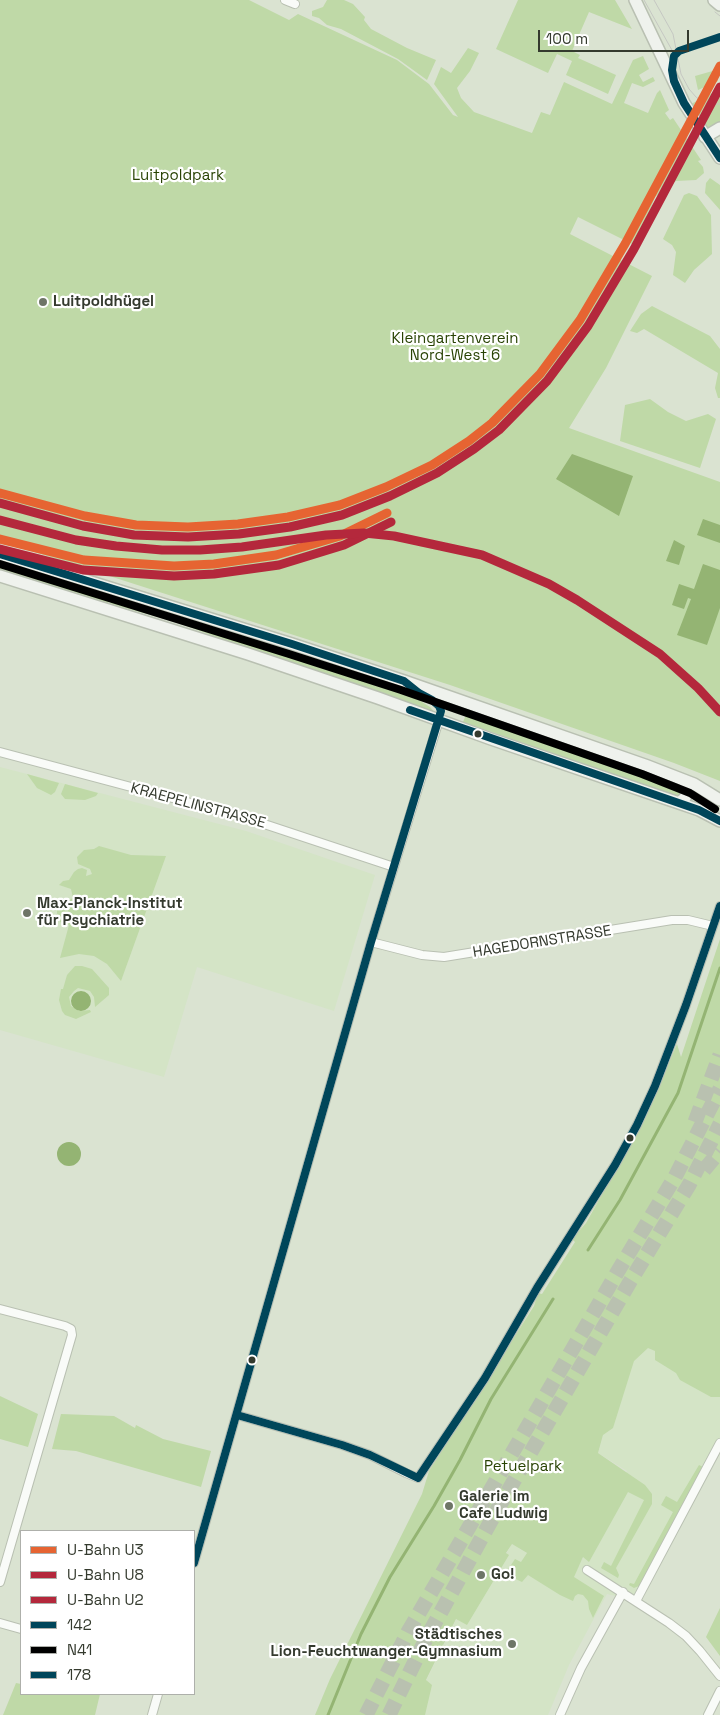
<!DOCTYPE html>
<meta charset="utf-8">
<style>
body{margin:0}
#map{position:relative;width:720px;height:1715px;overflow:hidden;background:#dae3d1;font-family:"Space Grotesk",sans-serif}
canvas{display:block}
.legend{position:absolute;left:20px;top:1530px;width:175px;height:165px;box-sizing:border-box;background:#fff;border:1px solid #aeb0ab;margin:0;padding:6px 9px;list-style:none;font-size:15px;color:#343a2e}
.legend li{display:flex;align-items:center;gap:10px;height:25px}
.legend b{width:25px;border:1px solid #aeb0ab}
.scale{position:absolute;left:538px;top:30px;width:151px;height:22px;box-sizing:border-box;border:2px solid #343a2e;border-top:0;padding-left:6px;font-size:15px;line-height:18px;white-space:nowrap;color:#343a2e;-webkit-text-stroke:4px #fff;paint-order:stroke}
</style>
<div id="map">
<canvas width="720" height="1715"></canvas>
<ul class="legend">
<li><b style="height:6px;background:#e66432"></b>U-Bahn U3</li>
<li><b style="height:6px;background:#b4283c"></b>U-Bahn U8</li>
<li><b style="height:6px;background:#b4283c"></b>U-Bahn U2</li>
<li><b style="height:6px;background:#00465a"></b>142</li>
<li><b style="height:6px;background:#000"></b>N41</li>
<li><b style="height:6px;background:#00465a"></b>178</li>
</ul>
<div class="scale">100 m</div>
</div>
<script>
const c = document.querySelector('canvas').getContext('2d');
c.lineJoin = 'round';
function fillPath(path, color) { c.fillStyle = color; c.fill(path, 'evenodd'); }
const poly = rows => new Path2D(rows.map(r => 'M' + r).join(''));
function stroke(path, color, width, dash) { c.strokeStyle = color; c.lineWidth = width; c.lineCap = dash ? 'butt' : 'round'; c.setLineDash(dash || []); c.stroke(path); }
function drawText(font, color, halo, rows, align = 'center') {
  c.font = font + ' "Space Grotesk",sans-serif'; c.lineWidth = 4.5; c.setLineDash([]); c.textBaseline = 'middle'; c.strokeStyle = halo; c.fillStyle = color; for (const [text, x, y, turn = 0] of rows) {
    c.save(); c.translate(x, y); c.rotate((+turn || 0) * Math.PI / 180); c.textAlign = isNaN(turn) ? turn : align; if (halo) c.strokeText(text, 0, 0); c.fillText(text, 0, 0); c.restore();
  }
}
fillPath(poly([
 [0,767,246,831,375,875,334,1011,197,967,164,1077,0,1030],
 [633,1332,720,1352,720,1443,633,1600,607,1594,569,1665,548,1715,413,1715,426,1681,457,1618,495,1573,512,1544,571,1581,627,1471,598,1453]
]), '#d4e4c6');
fillPath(poly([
 [0,0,249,0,289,20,298,14,397,60,429,84,453,115,458,117,434,84,441,67,451,73,468,48,479,53,470,71,457,88,461,98,474,112,532,133,541,112,550,115,564,82,612,104,633,60,643,56,649,69,639,75,643,82,653,77,655,81,643,87,632,83,624,103,648,113,657,93,660,90,669,110,665,113,670,120,673,118,701,160,698,161,703,167,704,173,696,180,676,181,655,197,648,216,644,236,638,247,578,217,570,234,652,276,606,368,569,428,720,482,720,781,674,763,450,685,0,541],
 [327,0,344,0,353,4,365,17,364,20,371,29,407,48,436,60,427,80,398,59,341,29,327,25,319,18,312,16,312,11,323,7],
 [518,0,615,0,632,29,589,12,572,51,580,55,578,58,616,75,608,94,566,75,572,61,557,54,548,73,496,49],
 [716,70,718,81,698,90,695,76],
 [720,89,720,124,709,128,706,127,691,104],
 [710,178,720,185,720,210,705,193,706,183],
 [689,193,697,196,711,215,712,254,694,270,685,283,673,275,676,252,672,245,663,239,684,195],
 [652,306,710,336,720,349,720,398,718,398,715,388,718,373,644,329,637,333,630,331,641,314],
 [650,399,668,412,686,421,708,414,716,419,700,468,620,441,625,405],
 [0,559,111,594,108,604,0,570],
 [113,594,263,641,405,688,414,697,430,707,437,715,287,662,260,651,243,647,173,621,110,604],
 [468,710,644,770,682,786,684,791,678,797,463,722],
 [27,774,59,783,55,792,51,795,37,788],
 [65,784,98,793,96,796,85,800,65,799,61,794],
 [99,846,131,855,166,856,121,981,107,964,94,956,79,954,60,958,69,925,60,922,61,917,57,914,57,907,73,898,71,889,59,885,63,881,69,880,74,872,78,869,82,868,87,870,86,876,92,874,90,869,78,864,77,857,84,850,94,849],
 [720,939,720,1397,711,1397,680,1380,676,1373,655,1360,655,1351,648,1348,634,1361,613,1428,603,1435,598,1453,645,1485,652,1494,652,1504,616,1568,619,1575,618,1578,601,1568,604,1562,611,1566,644,1500,628,1492,589,1562,583,1557,574,1577,604,1596,593,1618,589,1609,588,1601,583,1595,578,1594,575,1596,573,1601,560,1595,528,1575,522,1582,505,1574,515,1559,521,1562,527,1553,512,1544,506,1553,509,1555,467,1625,456,1619,426,1680,432,1685,425,1715,315,1715,330,1679,422,1494,429,1471,534,1306,538,1293,542,1294,575,1242,572,1239,586,1223,645,1118,677,1044,681,1057],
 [75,966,82,966,92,969,109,988,109,995,95,1007,94,997,90,991,78,988,74,991,69,997,71,1006,79,1011,90,1010,91,1012,76,1019,65,1015,62,1011,59,1000,61,989,63,989,67,975],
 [0,1396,38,1414,28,1447,0,1439],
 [61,1414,114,1416,135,1428,136,1425,163,1439,211,1451,201,1487,76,1451,52,1449],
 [699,1465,703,1467,639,1586,634,1588,629,1585,630,1583,634,1584,673,1512,661,1505,666,1496,677,1502],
 [720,1608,720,1656,706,1637],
 [16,1683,21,1684,21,1694,100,1694,95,1715,3,1715]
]), '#bfd9a7');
fillPath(poly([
 [572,454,633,476,619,516,556,479],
 [703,519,720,525,720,543,697,535],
 [674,540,685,546,679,565,666,561],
 [703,564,720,570,720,608,707,645,677,635,691,599,688,598,684,609,672,605,679,584,694,589],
 '71 1001a10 10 0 1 1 20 0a10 10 0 1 1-20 0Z',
 '57 1154a12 12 0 1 1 24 0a12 12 0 1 1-24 0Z'
]), '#94b473');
stroke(poly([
 [588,1250,620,1200,678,1093,720,968],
 [328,1715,361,1634,390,1577,434,1506,460,1460,491,1399,553,1299]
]), '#94b473', 3);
stroke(poly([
 [695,1122,720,1055],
 [704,1170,720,1151],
 [366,1715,408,1632,618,1271,675,1177,720,1089],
 [389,1715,426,1639,497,1510,631,1280,689,1185,720,1124]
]), '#b9c1b0', 15, [15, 8]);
const street = poly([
 [285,0,295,4],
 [0,752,240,816,394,867],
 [371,942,422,955,444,957,672,920,688,920,713,926],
 [0,1309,65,1326,71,1329,72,1335,0,1582],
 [237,1415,342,1445,370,1455,406,1473,418,1478,485,1378,537,1288,615,1165,637,1125,655,1086,686,1005,720,906],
 [194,1563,371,942,439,720],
 [587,1570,669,1623,686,1636,700,1651,720,1676],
 [636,1601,720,1443],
 [0,1623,21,1629],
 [152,1715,158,1694],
 [560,1715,581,1668,623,1592],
 [708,1715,720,1691]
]);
const secondary = poly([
 [635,0,684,103,720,158],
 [714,0,720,5],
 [705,137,720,128],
 [0,554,292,644,404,681,645,765,694,784,720,800],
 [0,576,248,654,378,698,491,739,679,803,699,810,720,821],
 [679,803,685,798,688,789,684,781]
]);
stroke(street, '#b9c0b2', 10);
stroke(secondary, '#b9c0b2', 14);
stroke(street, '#f9fbf8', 8);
stroke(secondary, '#eff2ed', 11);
stroke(poly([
 [644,0,673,52],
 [654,0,673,34,681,74,689,89,696,97,703,102,710,104,720,104],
 [715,12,720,16]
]), '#c5c7c2', 1);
stroke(poly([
 [0,554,292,644,404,681,419,693,432,700,439,706,441,711,371,942,194,1563],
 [410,710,699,810,720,821],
 [237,1415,342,1445,370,1455,418,1478,485,1378,537,1288,615,1165,637,1125,655,1086,686,1005,720,906]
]), '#00465a', 8);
stroke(poly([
 [0,564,289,654,401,690,642,774,690,793,715,809]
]), '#000', 8);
stroke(poly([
 [720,37,679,51,674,56,672,70,674,81,684,103,720,158]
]), '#00465a', 8);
stroke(poly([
 [0,493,85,516,136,525,188,527,238,524,288,517,340,505,386,487,432,465,469,441,492,423,540,374,580,320,625,244,720,66],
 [0,539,84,560,174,566,214,564,276,555,340,536,387,513]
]), '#e66432', 9);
stroke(poly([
 [0,503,83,526,134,535,188,537,239,534,290,527,342,515,390,496,437,473,474,449,499,430,547,381,588,326,634,249,720,87],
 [0,549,83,570,174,576,214,574,279,565,344,545,391,522]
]), '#b4283c', 9);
stroke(poly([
 [0,520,76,540,116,546,162,550,200,550,242,547,326,535,364,533,394,536,482,555,549,584,577,600,660,654,698,688,720,712]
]), '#b4283c', 9);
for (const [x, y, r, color] of [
 [43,302,5,"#6e7567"],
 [478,734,4.5,"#343a2e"],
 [27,913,5,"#6e7567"],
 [630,1138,4.5,"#343a2e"],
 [252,1360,4.5,"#343a2e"],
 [449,1506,5,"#6e7567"],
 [481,1575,5,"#6e7567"],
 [512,1644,5,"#6e7567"]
]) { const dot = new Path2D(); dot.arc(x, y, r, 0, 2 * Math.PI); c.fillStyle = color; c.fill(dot); stroke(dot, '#fff', 2); }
drawText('15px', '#294304', '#fff', [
 ["Luitpoldpark",178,176],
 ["Kleingartenverein",455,339],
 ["Nord-West 6",455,356],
 ["Petuelpark",523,1467]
]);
drawText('bold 15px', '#343a2e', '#fff', [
 ["Luitpoldhügel",53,302],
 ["Max-Planck-Institut",37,904],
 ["für Psychiatrie",37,921],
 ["Galerie im",459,1497],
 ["Cafe Ludwig",459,1514],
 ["Go!",491,1575],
 ["Städtisches",502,1635,"right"],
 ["Lion-Feuchtwanger-Gymnasium",502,1652,"right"]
], 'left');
drawText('15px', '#343a2e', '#fff', [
 ["KRAEPELINSTRASSE",198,806,15],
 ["HAGEDORNSTRASSE",542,942,-9]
]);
</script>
